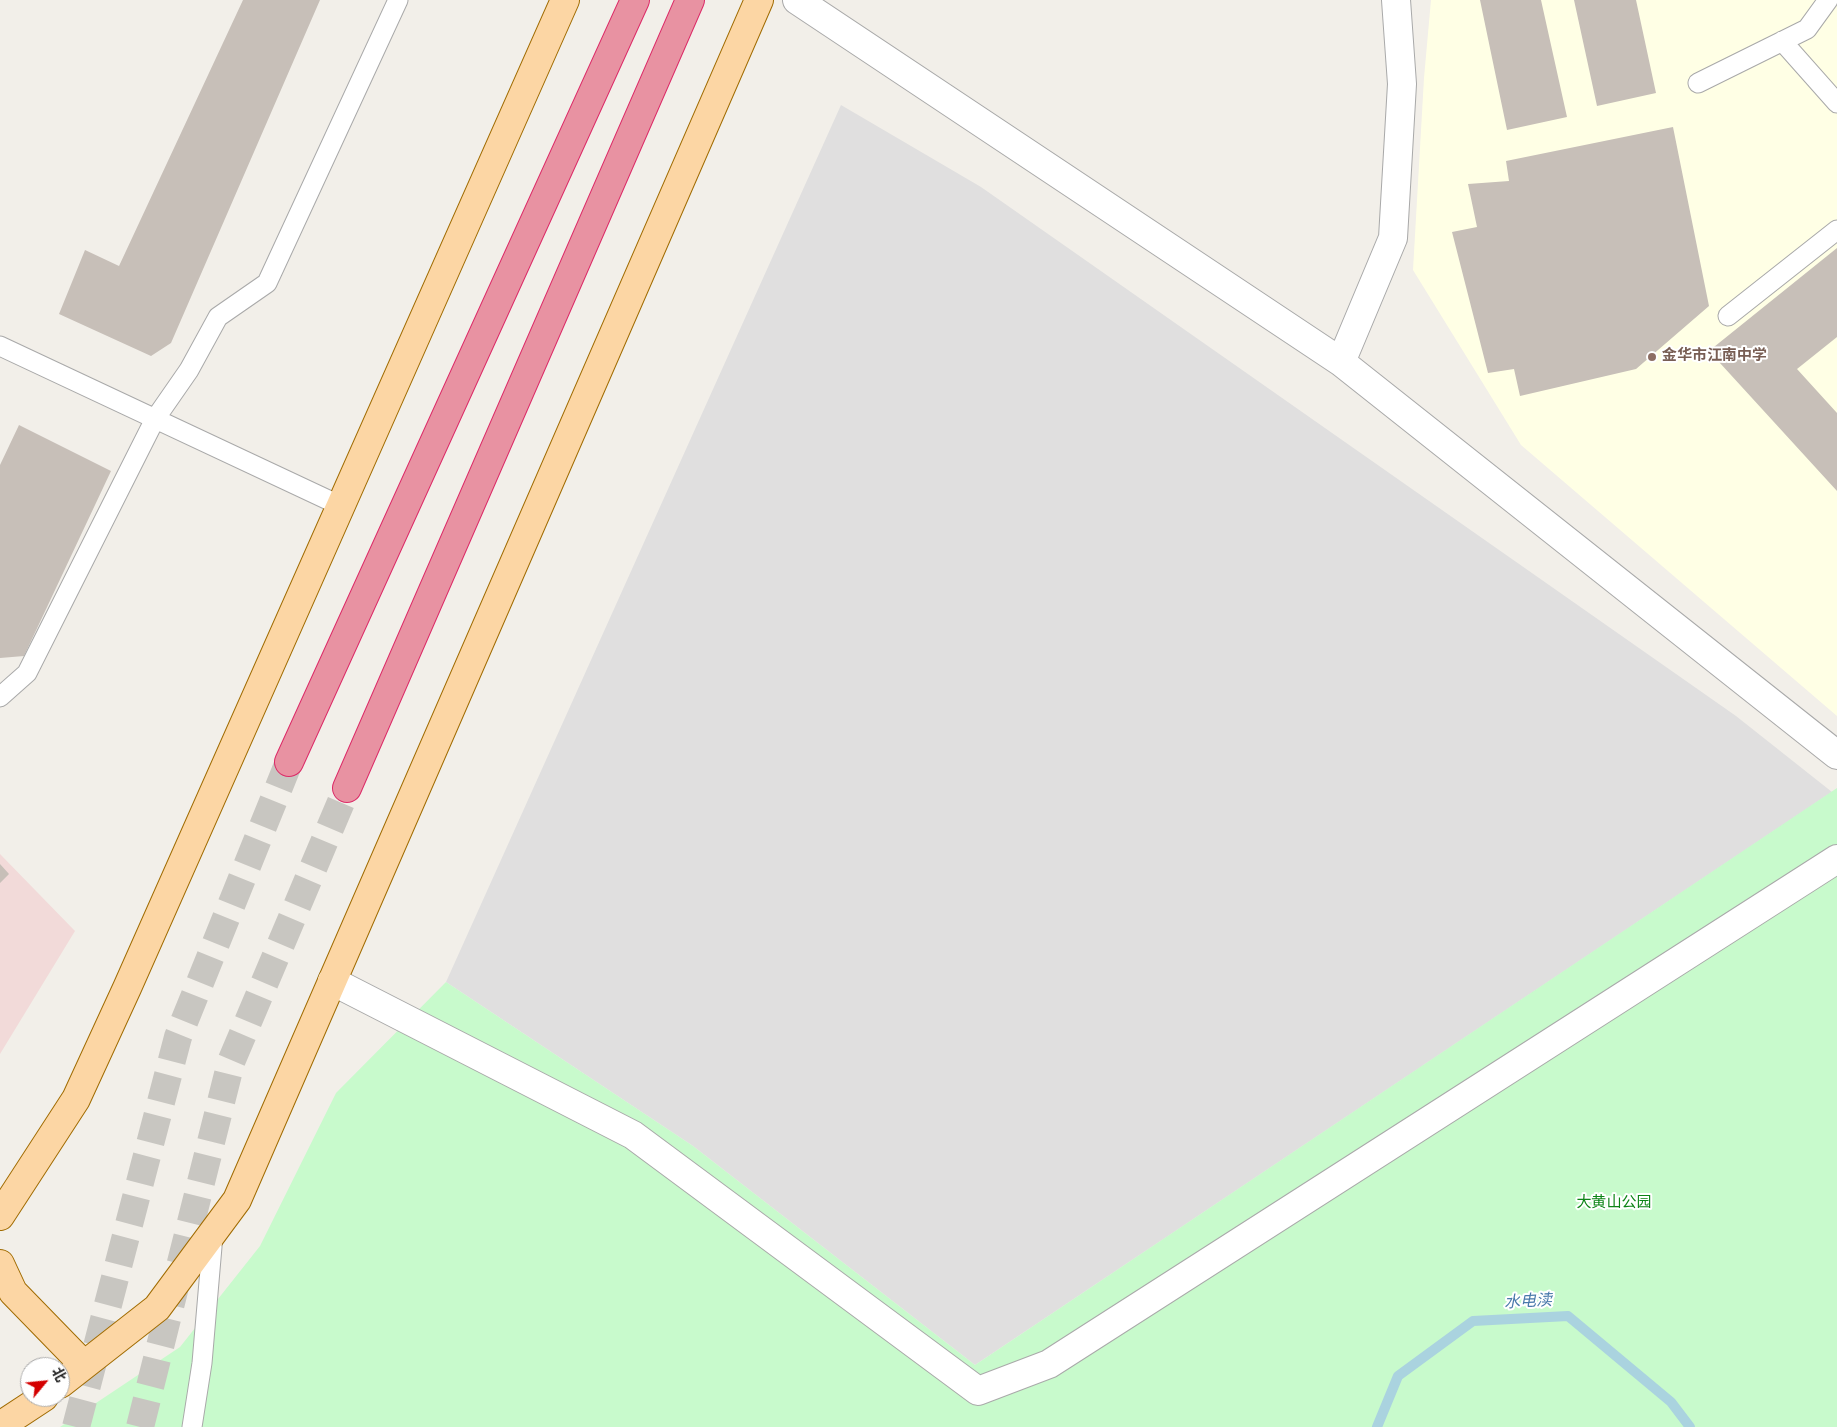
<!DOCTYPE html>
<meta charset="utf-8">
<style>
body{margin:0}
#map{position:relative;width:1837px;height:1427px;overflow:hidden;background:#f2efe9;font-family:Overpass,"Noto Sans SC",sans-serif}
canvas{display:block}
.north{position:absolute;left:20px;top:1357px;width:50px;height:50px;box-sizing:border-box;background:#fff;border:1px solid #a7a7a7;border-radius:50%;rotate:62deg;font-size:14px;font-weight:700;line-height:20px;text-align:center;color:#222}
.north::after{content:'';display:block;margin:auto;width:18px;height:22px;background:#d40000;clip-path:polygon(50% 0,100% 100%,50% 72%,0 100%)}
</style>
<div id="map">
<canvas width="1837" height="1427"></canvas>
<div class="north">北</div>
</div>
<script>
const c = document.querySelector('canvas').getContext('2d');
c.lineJoin = 'round';
function fillPath(path, color) { c.fillStyle = color; c.fill(path, 'evenodd'); }
const poly = rows => new Path2D(rows.map(r => 'M' + r).join(''));
function stroke(path, color, width, dash) { c.strokeStyle = color; c.lineWidth = width; c.lineCap = dash ? 'butt' : 'round'; c.setLineDash(dash || []); c.stroke(path); }
function drawText(font, color, halo, rows, align = 'center') {
  c.font = font + ' Overpass,"Noto Sans SC",sans-serif'; c.lineWidth = 4; c.setLineDash([]); c.textBaseline = 'middle'; c.strokeStyle = halo; c.fillStyle = color; for (const [text, x, y, turn = 0] of rows) {
    c.save(); c.translate(x, y); c.rotate((+turn || 0) * Math.PI / 180); c.textAlign = isNaN(turn) ? turn : align; if (halo) c.strokeText(text, 0, 0); c.fillText(text, 0, 0); c.restore();
  }
}
fillPath(poly([
 [841,105,981,187,1736,716,1832,792,975,1365,693,1146,446,982]
]), '#e0dfdf');
fillPath(poly([
 [0,854,75,931,0,1054]
]), '#f2dad9');
fillPath(poly([
 [1431,0,1837,0,1837,716,1521,445,1413,270,1424,78]
]), '#ffffe5');
fillPath(poly([
 [1837,788,1837,1427,60,1427,180,1347,260,1246,336,1093,446,982,693,1146,975,1365]
]), '#c8facc');
stroke(poly([
 [1377,1427,1398,1376,1473,1321,1568,1316,1671,1402,1690,1427]
]), '#aad3df', 10);
fillPath(poly([
 [243,0,320,0,171,343,151,356,59,314,85,250,119,266],
 [1480,0,1541,0,1567,117,1507,130],
 [1574,0,1636,0,1656,93,1597,106],
 [1673,127,1709,306,1636,369,1520,396,1514,369,1488,373,1452,232,1477,227,1468,184,1509,181,1506,161],
 [1837,248,1837,337,1797,369,1837,413,1837,491,1709,351],
 [19,425,111,471,24,656,0,658,0,465],
 [0,864,9,874,0,883]
]), '#c7bfb8');
stroke(poly([
 [76,1427,178,1037,289,762],
 [140,1427,231,1062,347,788]
]), '#c8c6c1', 28, [28, 14]);
const lane = poly([
 [1782,41,1837,103],
 [1698,83,1807,29,1828,0],
 [1728,316,1837,230],
 [0,346,341,506],
 [0,697,27,673,155,419,189,370,218,317,267,283,398,0],
 [192,1427,202,1363,213,1235]
]);
const street = poly([
 [797,0,1341,362,1837,755],
 [1341,362,1393,238,1402,84,1396,0],
 [332,981,633,1135,978,1391,1049,1364,1837,859]
]);
const primary = poly([
 [0,1216,76,1099,127,988,565,0],
 [0,1264,13,1292,84,1365],
 [60,1384,157,1308,237,1200,759,0],
 [0,1426,44,1397]
]);
const highway = poly([
 [289,762,635,0],
 [347,788,690,0]
]);
stroke(lane, '#a9a9a9', 21);
stroke(street, '#a9a9a9', 30);
stroke(primary, '#a06b00', 30);
stroke(highway, '#dc2a67', 30);
stroke(lane, '#fff', 19);
stroke(street, '#fff', 28);
stroke(primary, '#fcd6a4', 28);
stroke(highway, '#e892a2', 28);
for (const [x, y, r, color] of [
 [1652,357,5,"#8d6e63"]
]) { const dot = new Path2D(); dot.arc(x, y, r, 0, 2 * Math.PI); c.fillStyle = color; c.fill(dot); stroke(dot, '#fff', 2); }
drawText('bold 15px', '#785e54', '#fff', [
 ["金华市江南中学",1662,357]
], 'left');
drawText('15px', '#0c8416', '#fff', [
 ["大黄山公园",1614,1204]
]);
drawText('italic 16px', '#4a7aab', '#fff', [
 ["水电渎",1528,1303,-3]
]);
</script>
